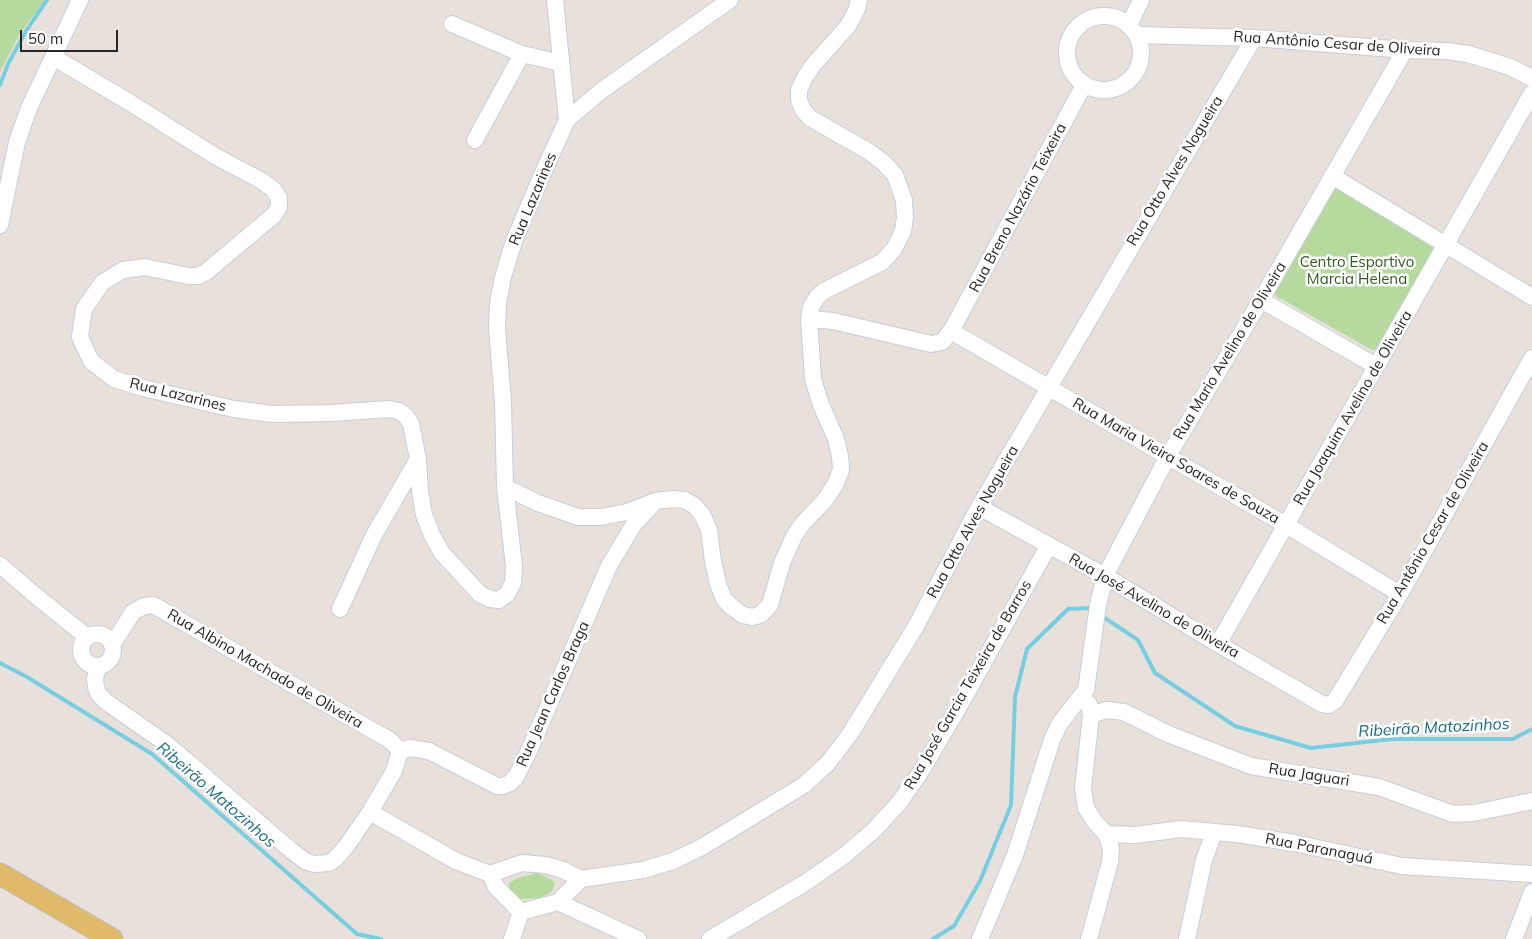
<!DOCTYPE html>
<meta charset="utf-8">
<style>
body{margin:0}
#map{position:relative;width:1532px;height:939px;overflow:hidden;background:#e8e1db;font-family:Mulish,sans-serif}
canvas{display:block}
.scale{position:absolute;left:20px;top:30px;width:98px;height:22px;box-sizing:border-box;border:2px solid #272727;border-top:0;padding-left:6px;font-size:15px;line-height:18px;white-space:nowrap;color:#272727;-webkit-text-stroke:4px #fff;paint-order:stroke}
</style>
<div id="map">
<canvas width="1532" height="939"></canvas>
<div class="scale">50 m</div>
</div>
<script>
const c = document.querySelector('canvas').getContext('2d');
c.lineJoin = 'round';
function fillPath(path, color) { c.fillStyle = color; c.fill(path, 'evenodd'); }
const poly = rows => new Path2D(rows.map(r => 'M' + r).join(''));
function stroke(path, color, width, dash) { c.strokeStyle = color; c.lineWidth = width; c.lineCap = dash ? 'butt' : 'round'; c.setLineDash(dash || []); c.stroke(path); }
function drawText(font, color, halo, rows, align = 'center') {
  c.font = font + ' Mulish,sans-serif'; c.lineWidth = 5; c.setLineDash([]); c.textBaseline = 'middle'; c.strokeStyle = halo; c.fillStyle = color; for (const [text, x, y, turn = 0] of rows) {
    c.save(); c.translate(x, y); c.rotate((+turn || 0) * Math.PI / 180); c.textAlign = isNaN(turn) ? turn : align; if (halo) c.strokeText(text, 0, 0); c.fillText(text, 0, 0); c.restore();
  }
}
fillPath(poly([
 [0,0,45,0,19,35,0,72],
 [1336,187,1434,240,1438,250,1383,347,1372,350,1276,296,1274,290],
 [538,873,552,880,555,885,551,892,540,898,519,899,509,891,509,883,520,877]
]), '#b6d99d');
stroke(poly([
 [0,85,8,64,26,31,47,0],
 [1102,616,1138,640,1155,673,1235,726,1311,748,1392,739,1513,739,1532,729],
 [0,663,27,677,152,754,357,934,381,939],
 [933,939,954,926,980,881,1011,805,1015,697,1027,649,1068,609,1089,608,1094,611]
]), '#78cde0', 4);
const minor = poly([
 [555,0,567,120],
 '1067 53a37 37 0 1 1 74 0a37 37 0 1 1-74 0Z',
 [452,24,522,54,561,63],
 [1129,25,1141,0],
 [1136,35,1254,38,1405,50,1447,51,1468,54,1491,61,1510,67,1532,78],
 [53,57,129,102,215,156,262,181,273,189,279,198,279,207,274,215,206,272,198,276,188,276,145,267,123,270,102,283,84,309,80,337,91,361,114,379,143,388,234,409,272,414,332,413,389,409,399,411,406,416,411,424,418,459,420,491,424,515,432,535,442,553,480,594,490,599,499,600,507,594,513,583,514,566,505,487,503,402,497,328,498,303,503,277,514,241,541,177,567,120,601,91,730,0],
 [475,140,522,54],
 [1332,176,1532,297],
 [0,225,17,142,29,108,80,0],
 [1261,300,1376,366],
 [809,319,811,307,817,297,824,291,882,262,894,249,903,231,905,218,904,200,895,175,884,163,868,151,810,118,803,110,799,100,799,90,805,77,814,64,848,26,857,9,859,0],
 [951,331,1286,525,1400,594],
 [505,487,538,503,578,517,601,517,627,512,656,501,672,499,685,500,695,506,703,516,709,530,713,561,718,584,724,599,733,608,743,615,752,617,760,615,770,605,782,563,794,536,803,523,825,500,835,485,841,470,840,456,836,439,821,405,813,379,809,319,833,321,931,344,942,342,951,331,1084,85],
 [979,507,1105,576,1218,644,1322,704,1329,705,1335,701,1400,594,1532,358],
 [0,565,36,596,87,637],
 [340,609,374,535,418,459],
 '81 650a16 16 0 1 1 32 0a16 16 0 1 1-32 0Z',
 [1218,644,1532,93],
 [112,645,133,612,144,606,153,605,391,741,400,751],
 [98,666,95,679,96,687,98,693,105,701,168,745,292,851,305,861,314,864,329,863,335,859,345,848,370,812,394,771,400,751],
 [1091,715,1106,710,1124,712,1168,734,1251,766,1379,787,1453,814,1474,813,1532,801],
 [400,751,410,748,429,751,497,786,503,786,510,783,516,777,528,753,609,566,634,524,653,504],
 [370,812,456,861,490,874],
 [1106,834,1135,835,1181,829,1237,834,1294,843,1402,866,1532,874],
 [581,879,643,870,673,861,702,847,804,785,828,763,850,734,916,626,979,507,1254,38],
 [558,902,638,939],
 [521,912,496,887,490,874,522,863,546,865,563,870,581,879],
 [521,912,558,902,581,879],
 [512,939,521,912],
 [710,939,805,883,845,855,874,830,899,803,920,773,957,710,1049,545],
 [980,939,1015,855,1052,740,1060,723,1086,690,1098,605,1105,576,1168,456,1261,300,1405,50],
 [1089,939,1110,862,1111,848,1106,834,1095,822,1086,808,1083,788,1091,715,1089,704],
 [1187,939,1204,860,1214,832],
 [1514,939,1532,892]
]);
const major = poly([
 [0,874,112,939]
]);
stroke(minor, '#c9cdd8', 18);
stroke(major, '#bebebe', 23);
stroke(minor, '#fff', 16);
stroke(major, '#e0ba68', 21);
drawText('15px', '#272727', '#fff', [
 ["Rua Antônio Cesar de Oliveira",1337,44,4],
 ["Rua Otto Alves Nogueira",1175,171,-59],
 ["Rua Lazarines",533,199,-67],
 ["Rua Breno Nazário Teixeira",1018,208,-62],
 ["Rua Mario Avelino de Oliveira",1230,351,-59],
 ["Rua Lazarines",178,395,14],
 ["Rua Joaquim Avelino de Oliveira",1353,408,-60],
 ["Rua Maria Vieira Soares de Souza",1176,461,30],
 ["Rua Otto Alves Nogueira",973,522,-61],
 ["Rua Antônio Cesar de Oliveira",1433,533,-60],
 ["Rua José Avelino de Oliveira",1154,606,30],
 ["Rua Albino Machado de Oliveira",265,669,30],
 ["Rua José Garcia Teixeira de Barros",968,685,-60],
 ["Rua Jean Carlos Braga",553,694,-66],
 ["Rua Jaguari",1309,775,9],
 ["Rua Paranaguá",1319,849,11]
]);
drawText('15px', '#325b21', '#fff', [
 ["Centro Esportivo",1357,262],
 ["Marcia Helena",1357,279]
]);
drawText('italic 16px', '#1c6b87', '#fff', [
 ["Ribeirão Matozinhos",1434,728,-3],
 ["Ribeirão Matozinhos",216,795,41]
]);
</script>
